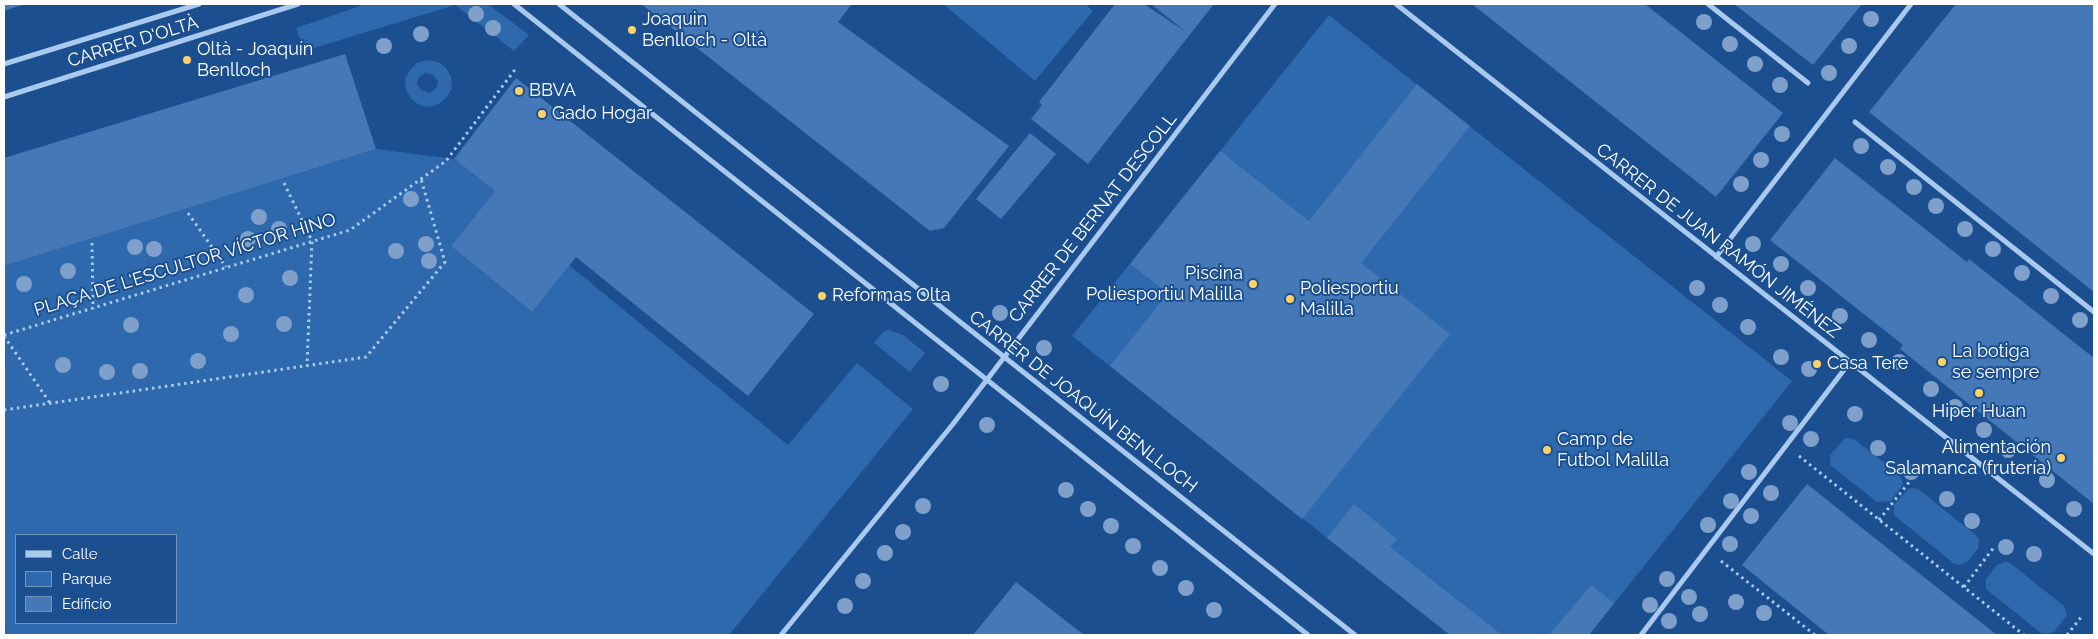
<!DOCTYPE html>
<meta charset="utf-8">
<style>
body{margin:0}
#map{position:relative;width:2098px;height:639px;overflow:hidden;background:#1b4f8f;font-family:Raleway,sans-serif}
canvas{display:block}
.frame{position:absolute;inset:0;border:5px solid #fff;pointer-events:none}
.legend{position:absolute;left:15px;top:534px;width:162px;height:90px;box-sizing:border-box;background:#1b4f8f;border:1px solid #7695bc;margin:0;padding:6px 9px;list-style:none;font-size:15px;color:#fff}
.legend li{display:flex;align-items:center;gap:10px;height:25px}
.legend b{width:25px;border:1px solid #7695bc}
</style>
<div id="map">
<canvas width="2098" height="639"></canvas>
<div class="frame"></div>
<ul class="legend">
<li><b style="height:6px;background:#a9c9ee"></b>Calle</li>
<li><b style="height:14px;background:#2e69ad"></b>Parque</li>
<li><b style="height:14px;background:#4478b7"></b>Edificio</li>
</ul>
</div>
<script>
const c = document.querySelector('canvas').getContext('2d');
c.lineJoin = 'round';
function fillPath(path, color) { c.fillStyle = color; c.fill(path, 'evenodd'); }
const poly = rows => new Path2D(rows.map(r => 'M' + r).join(''));
function stroke(path, color, width, dash) { c.strokeStyle = color; c.lineWidth = width; c.lineCap = dash ? 'butt' : 'round'; c.setLineDash(dash || []); c.stroke(path); }
function drawText(font, color, halo, rows, align = 'center') {
  c.font = font + ' Raleway,sans-serif'; c.lineWidth = 4; c.setLineDash([]); c.textBaseline = 'middle'; c.strokeStyle = halo; c.fillStyle = color; for (const [text, x, y, turn = 0] of rows) {
    c.save(); c.translate(x, y); c.rotate((+turn || 0) * Math.PI / 180); c.textAlign = isNaN(turn) ? turn : align; if (halo) c.strokeText(text, 0, 0); c.fillText(text, 0, 0); c.restore();
  }
}
fillPath(poly([
 [366,4,488,4,529,35,514,51,455,5,304,51,296,28],
 [943,4,1085,4,1093,11,1035,81],
 [1329,15,1792,381,1589,635,1450,635,1072,336],
 [427,60,438,62,446,68,451,77,452,88,447,97,439,104,430,107,419,105,411,99,406,89,405,79,410,70,417,63],
 [425,73,432,74,438,81,437,87,430,93,421,90,417,84,419,77],
 [376,149,454,159,495,191,451,246,532,312,569,265,788,445,857,363,913,409,729,635,4,635,4,266],
 [16,535,176,535,176,623,16,623],
 [889,330,903,335,925,353,910,372,874,343,883,332],
 [1845,438,1854,439,1900,475,1903,484,1891,501,1877,502,1830,465,1830,455],
 [1909,488,1918,489,1977,536,1979,540,1978,549,1967,562,1959,565,1953,563,1894,515,1894,505],
 [2005,562,2010,563,2064,606,2067,615,2054,632,2046,634,2041,633,1986,589,1986,579,1997,565]
]), '#2e69ad');
fillPath(poly([
 [4,4,25,4,4,11],
 [641,4,852,4,838,22,1009,146,944,228,930,231],
 [1115,4,1144,4,1186,32,1151,4,1214,4,1088,164,1031,119,1042,105,1039,102],
 [1472,4,1645,4,1783,113,1716,197],
 [1734,4,1862,4,1813,65],
 [1956,4,2094,4,2094,292,1869,112],
 [345,54,376,149,4,266,4,158],
 [516,78,814,314,748,396,576,257,532,312,451,246,495,191,454,159],
 [1417,84,1470,126,1361,263,1450,334,1302,519,1110,366,1168,293,1130,264,1220,151,1309,221],
 [1030,133,1056,154,1001,219,976,199],
 [1835,158,1967,262,1969,259,2094,358,2094,504,1900,349,1903,345,1770,240],
 [1807,484,1852,520,1997,635,1829,635,1742,565],
 [1354,504,1397,539,1390,547,1502,635,1450,635,1327,538],
 [1016,582,1084,635,973,635],
 [1591,585,1614,603,1589,635,1549,635]
]), '#4478b7');
stroke(poly([
 [284,183,312,241,307,366],
 [188,213,226,267],
 [92,243,93,309],
 [4,335,350,230,446,161,517,67],
 [4,336,50,403],
 [4,410,366,357,445,262,421,179],
 [1799,456,2024,635],
 [1879,520,1910,481],
 [1721,561,1815,635],
 [1964,587,1994,547],
 [2067,635,2082,616]
]), '#a9c9ee', 3, [2.5, 4]);
stroke(poly([
 [514,4,1308,635],
 [559,4,1355,635],
 [1396,4,2094,554],
 [1708,4,1808,83],
 [4,64,199,4],
 [4,97,298,4],
 [1855,122,2094,312],
 [1716,257,1911,4],
 [781,635,953,424,1275,4],
 [1641,635,1850,362]
]), '#a9c9ee', 5);
c.fillStyle = '#7ea0ca';
for (const [x, y] of [
 [476,14],
 [1871,19],
 [1704,22],
 [493,28],
 [421,34],
 [1730,44],
 [384,46],
 [1849,46],
 [1755,64],
 [1829,73],
 [1780,85],
 [1782,134],
 [1861,146],
 [1761,160],
 [1888,167],
 [1741,184],
 [1914,187],
 [411,199],
 [1936,206],
 [259,217],
 [279,229],
 [1965,229],
 [248,239],
 [426,244],
 [1753,244],
 [135,247],
 [154,249],
 [1993,249],
 [396,251],
 [429,261],
 [1781,264],
 [68,271],
 [2022,273],
 [290,278],
 [24,284],
 [1697,288],
 [1808,288],
 [246,295],
 [2051,296],
 [1720,305],
 [1000,313],
 [1840,316],
 [2080,320],
 [284,324],
 [131,325],
 [1748,327],
 [231,334],
 [1869,340],
 [1044,348],
 [1781,357],
 [198,361],
 [1899,362],
 [63,365],
 [1809,369],
 [140,371],
 [107,372],
 [941,384],
 [1931,389],
 [1955,407],
 [1855,414],
 [1790,423],
 [987,425],
 [1984,430],
 [1811,439],
 [1878,448],
 [2008,450],
 [1749,472],
 [1911,472],
 [2047,480],
 [1066,490],
 [1771,493],
 [1947,499],
 [1731,501],
 [923,506],
 [1088,509],
 [2074,509],
 [1751,516],
 [1972,521],
 [1708,525],
 [1111,526],
 [903,532],
 [1730,544],
 [1133,546],
 [2006,547],
 [885,553],
 [2034,554],
 [1160,568],
 [1667,579],
 [863,581],
 [1186,588],
 [1689,597],
 [1736,602],
 [1650,605],
 [845,606],
 [1214,610],
 [1764,613],
 [1700,614],
 [1669,621]
]) { c.beginPath(); c.arc(x, y, 8, 0, 2 * Math.PI); c.fill(); }
for (const [x, y, r, color] of [
 [632,30,5,"#ffd166"],
 [187,60,5,"#ffd166"],
 [519,91,5,"#ffd166"],
 [542,114,5,"#ffd166"],
 [1253,284,5,"#ffd166"],
 [822,296,5,"#ffd166"],
 [1290,299,5,"#ffd166"],
 [1942,362,5,"#ffd166"],
 [1817,364,5,"#ffd166"],
 [1979,393,5,"#ffd166"],
 [1547,450,5,"#ffd166"],
 [2061,458,5,"#ffd166"]
]) { const dot = new Path2D(); dot.arc(x, y, r, 0, 2 * Math.PI); c.fillStyle = color; c.fill(dot); stroke(dot, '#1b4f8f', 2); }
drawText('18px', '#fff', '#1b4f8f', [
 ["Joaquin",642,20],
 ["Benlloch - Oltà",642,41],
 ["Oltà - Joaquín",197,50],
 ["Benlloch",197,71],
 ["BBVA",529,91],
 ["Gado Hogar",552,114],
 ["Piscina",1243,274,"right"],
 ["Poliesportiu Malilla",1243,295,"right"],
 ["Poliesportiu",1300,289],
 ["Malilla",1300,310],
 ["Reformas Olta",832,296],
 ["La botiga",1952,352],
 ["se sempre",1952,373],
 ["Casa Tere",1827,364],
 ["Hiper Huan",1979,412,"center"],
 ["Camp de",1557,440],
 ["Futbol Malilla",1557,461],
 ["Alimentación",2051,448,"right"],
 ["Salamanca (frutería)",2051,469,"right"]
], 'left');
drawText('18px', '#fff', '#1b4f8f', [
 ["CARRER D'OLTÀ",133,42,-17],
 ["CARRER DE BERNAT DESCOLL",1093,218,-52],
 ["CARRER DE JUAN RAMÓN JIMÉNEZ",1718,241,38],
 ["PLAÇA DE L'ESCULTOR VÍCTOR HINO",185,265,-17],
 ["CARRER DE JOAQUÍN BENLLOCH",1083,402,38]
]);
</script>
